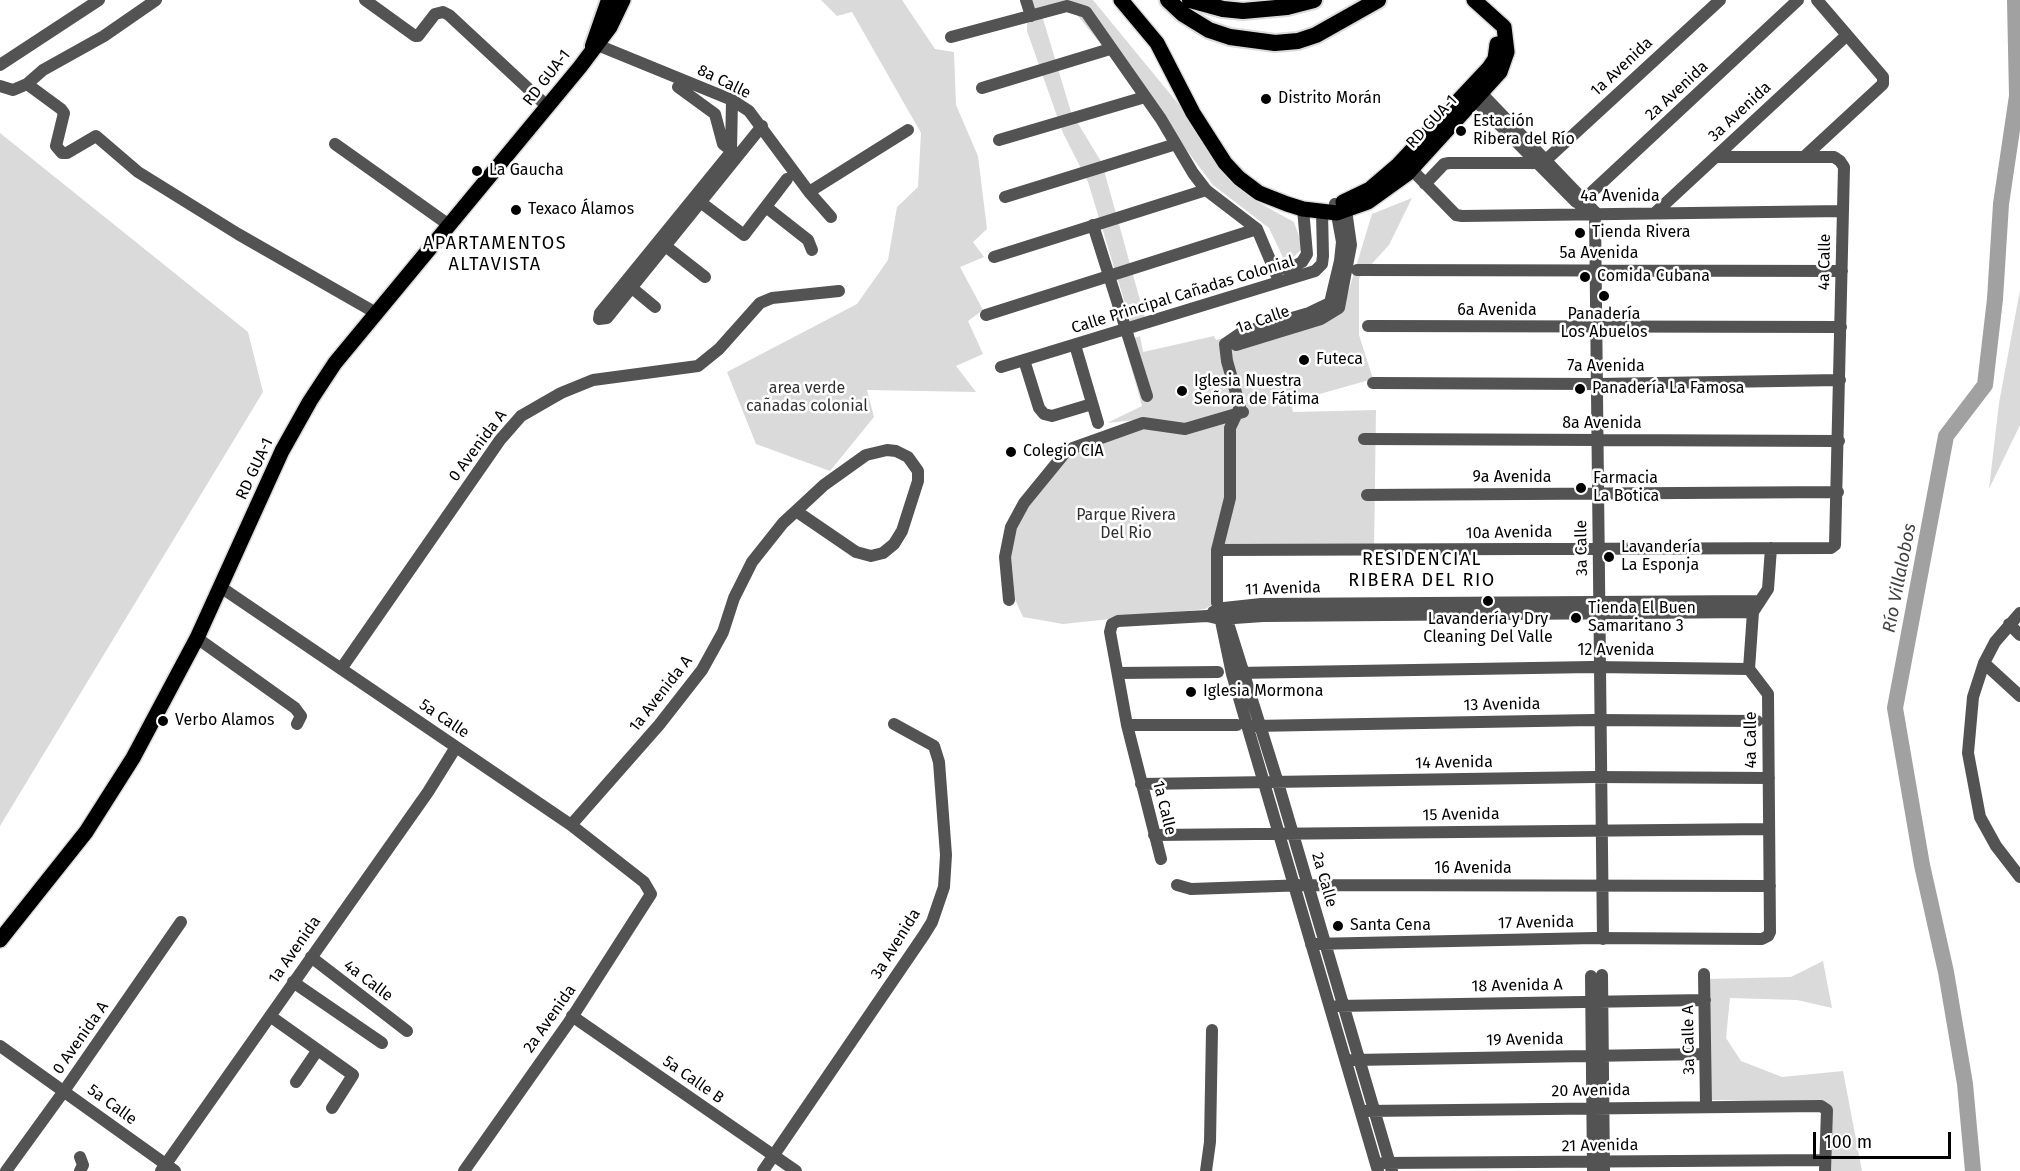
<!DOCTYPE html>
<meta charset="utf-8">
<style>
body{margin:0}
#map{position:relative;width:2020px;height:1171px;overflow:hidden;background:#fff;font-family:"Fira Sans",sans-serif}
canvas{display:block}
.scale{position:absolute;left:1813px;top:1132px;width:138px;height:27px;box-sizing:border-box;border:3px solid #000;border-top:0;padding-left:8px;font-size:18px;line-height:21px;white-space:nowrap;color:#000;-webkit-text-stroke:4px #fff;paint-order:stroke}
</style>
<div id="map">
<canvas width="2020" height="1171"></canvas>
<div class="scale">100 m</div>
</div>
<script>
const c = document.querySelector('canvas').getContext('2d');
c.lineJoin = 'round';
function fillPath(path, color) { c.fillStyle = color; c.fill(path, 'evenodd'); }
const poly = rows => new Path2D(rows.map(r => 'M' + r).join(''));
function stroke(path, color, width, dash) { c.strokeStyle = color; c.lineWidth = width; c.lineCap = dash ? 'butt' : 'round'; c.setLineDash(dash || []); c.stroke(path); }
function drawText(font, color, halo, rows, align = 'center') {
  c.font = font + ' "Fira Sans",sans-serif'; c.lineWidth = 5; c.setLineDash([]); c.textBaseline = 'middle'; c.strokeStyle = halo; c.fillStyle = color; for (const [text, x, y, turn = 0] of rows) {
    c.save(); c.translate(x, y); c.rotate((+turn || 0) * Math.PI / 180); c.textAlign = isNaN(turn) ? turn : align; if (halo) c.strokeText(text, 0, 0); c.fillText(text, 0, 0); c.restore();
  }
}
fillPath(poly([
 [821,0,902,0,935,49,954,52,956,105,978,156,987,229,973,242,984,257,960,267,983,310,968,321,983,354,956,366,976,392,867,390,874,417,830,471,756,444,727,372,857,304,888,260,897,207,918,187,921,133,852,12,837,16],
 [1021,0,1093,0,1185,112,1214,159,1256,201,1294,222,1303,248,1286,264,1269,228,1213,185,1179,140,1073,10,1041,12,1071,112,1102,163,1145,318,1132,326,1088,182,1063,133,1027,31,1027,12],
 [0,133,248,332,263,392,0,826],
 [1412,198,1389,245,1359,278,1359,335,1373,379,1291,402,1293,412,1376,410,1374,551,1216,547,1217,602,1205,609,1063,624,1023,617,1013,595,1007,540,1024,503,1079,446,1135,420,1107,423,1142,406,1124,342,1140,336,1143,352,1214,336,1216,340,1344,306,1372,214],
 [2020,290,2020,425,1989,489,1999,403],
 [1823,961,1832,1008,1797,1000,1730,998,1726,1038,1741,1061,1782,1077,1843,1071,1862,1171,1825,1171,1826,1102,1709,1100,1706,979,1791,977]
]), '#dadada');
stroke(poly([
 [1973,1171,1965,1084,1946,972,1922,865,1895,708,1946,436,1985,385,1995,299,2001,204,2017,96,2015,0]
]), '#a1a1a1', 16);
const major = poly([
 [1121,0,1157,43,1193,113,1225,163,1239,178,1259,193,1287,204,1303,209,1337,213,1368,202,1407,174,1500,72,1507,52,1504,27,1474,0],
 [1343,202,1370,189,1398,165,1489,68,1495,59,1497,44],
 [0,940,86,832,133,758,197,638,282,451,310,401,335,363,580,67,610,27,623,0]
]);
const highway = poly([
 [1168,0,1183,14,1209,30,1230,37,1275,43,1298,41,1316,35,1378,0],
 [1190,0,1223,9,1243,11,1287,7,1314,0],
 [593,46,609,0]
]);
stroke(major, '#dbdbdb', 18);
stroke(highway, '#dbdbdb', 20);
stroke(poly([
 [365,0,415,36,418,36,435,14,443,12,449,15,548,107],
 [1026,0,1031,16],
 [951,37,1067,6,1086,12,1161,119,1193,173,1206,190,1257,229,1279,281],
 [595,44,732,100,749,111,809,192,831,217],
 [0,65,99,0],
 [27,84,43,70,104,36,156,0],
 [0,86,13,90,27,84,61,109,64,113,56,146,62,153,67,153,96,136,138,172,238,234,376,313],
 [678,87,715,114,723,144,736,154],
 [982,88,1110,49],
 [1482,94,1595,212,1603,939],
 [732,100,731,152,600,313,599,319,607,318,762,126],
 [1476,101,1576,202],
 [999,140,1145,97],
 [335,144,449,225],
 [1804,157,1883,84,1883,77,1817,0],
 [1415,173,1456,215,1462,216,1843,211],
 [1425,184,1444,164,1449,163,1537,163,1547,159,1720,0],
 [809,192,908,130],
 [1005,197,1176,144],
 [695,198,744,235,787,179],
 [1335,204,1342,242,1340,261,1330,303,1309,313,1241,333,1225,344,1227,361,1240,407,1230,428,1230,498,1217,550,1217,602,1232,674,1378,1171],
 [1579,204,1798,0],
 [766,207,808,240,812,250],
 [1655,213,1847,35],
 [1093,225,1147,396],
 [659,241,705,277],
 [994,257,1206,190],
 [1273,269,1292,267,1302,262,1307,254,1303,209],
 [1357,270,1842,271],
 [626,283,655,307],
 [986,315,1257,229],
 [1368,326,1841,327],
 [1075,345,1098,423],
 [1236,345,1321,319,1339,308,1351,245,1345,203],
 [1024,360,1039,408,1044,414,1052,416,1092,404],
 [1001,367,1315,271,1322,264,1323,256,1322,212],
 [1373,383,1597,384,1840,380],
 [1364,439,1839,441],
 [1367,495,1838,492],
 [1217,550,1831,548,1835,545,1844,167,1840,161,1834,157,1715,157],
 [222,588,571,825,644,882,651,894,569,1022,464,1171],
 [1009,600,1005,557,1011,527,1024,503,1064,454,1073,448,1143,423,1185,429,1243,412],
 [1213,612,1224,608,1261,604,1758,601],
 [2020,613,1995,642,1984,663,1973,697,1968,753,1980,817,1996,846,2020,877],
 [1228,623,1278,783,1392,1171],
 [2009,624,2020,635],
 [197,638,295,708,301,716,297,724],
 [1984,663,2020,696],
 [341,669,500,440,521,416,561,393,593,380,698,366,719,349,760,303,772,298,839,291],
 [1118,673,1218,672],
 [1236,673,1592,667,1749,669],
 [1127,725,1237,725],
 [1252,726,1593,720,1757,721],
 [1141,784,1594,777,1769,778],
 [571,825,659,725,702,670,723,632,734,598,752,562,783,523,796,511,824,485,866,455,887,450,896,451,908,457,918,471,918,481,902,531,894,544,883,553,871,556,856,552,796,511],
 [1154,835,1769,829],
 [1161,859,1127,725,1110,632,1112,624,1118,621,1207,616,1220,619,1263,616,1753,612],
 [1177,885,1191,889,1307,885,1770,886],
 [1311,944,1595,938,1762,939,1768,936,1770,932,1768,694,1749,669,1753,612,1768,589,1771,548],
 [311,957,407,1031],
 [1704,974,1706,1106],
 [1602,975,1604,1171],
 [1591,976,1593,1170],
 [293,982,382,1043],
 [1337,1006,1705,1000],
 [270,1016,353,1075,332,1108],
 [572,1016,796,1171],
 [0,1046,175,1171],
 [1352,1060,1705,1054],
 [296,1082,317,1051],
 [1365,1111,1821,1106,1827,1110,1825,1171],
 [80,1157,83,1165,80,1171],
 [1383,1163,1824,1160],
 [6,1171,64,1091,181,922],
 [161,1171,428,792,456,747],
 [763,1171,924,935,932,922,944,887,946,855,939,762,934,746,894,724],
 [1206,1171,1210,1142,1212,1030]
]), '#535353', 12);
stroke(major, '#000', 15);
stroke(highway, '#000', 16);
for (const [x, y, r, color] of [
 [1266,99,6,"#000"],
 [1461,131,6,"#000"],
 [477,171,6,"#000"],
 [516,210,6,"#000"],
 [1580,233,6,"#000"],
 [1585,277,6,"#000"],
 [1604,296,6,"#000"],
 [1304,360,6,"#000"],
 [1580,389,6,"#000"],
 [1182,391,6,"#000"],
 [1011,452,6,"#000"],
 [1581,488,6,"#000"],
 [1609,557,6,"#000"],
 [1488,601,6,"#000"],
 [1576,618,6,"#000"],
 [1191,692,6,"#000"],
 [163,721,6,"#000"],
 [1338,926,6,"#000"]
]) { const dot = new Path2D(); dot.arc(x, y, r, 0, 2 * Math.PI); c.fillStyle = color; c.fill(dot); stroke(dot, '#fff', 2); }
drawText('16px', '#000', '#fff', [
 ["1a Avenida",1622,67,-43],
 ["RD GUA-1",547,78,-52],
 ["8a Calle",724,82,26],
 ["2a Avenida",1677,91,-43],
 ["3a Avenida",1740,112,-43],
 ["RD GUA-1",1432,122,-47],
 ["4a Avenida",1620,197],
 ["5a Avenida",1599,254],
 ["4a Calle",1825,262,-89],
 ["Calle Principal Cañadas Colonial",1183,295,-17],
 ["6a Avenida",1497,311],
 ["1a Calle",1263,320,-19],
 ["7a Avenida",1606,367],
 ["8a Avenida",1602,424],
 ["0 Avenida A",478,446,-53],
 ["RD GUA-1",255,469,-65],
 ["9a Avenida",1512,478],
 ["10a Avenida",1509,533,-1],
 ["3a Calle",1582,548,-91],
 ["11 Avenida",1283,589,-2],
 ["12 Avenida",1616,651],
 ["1a Avenida A",661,694,-52],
 ["13 Avenida",1502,705,-1],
 ["5a Calle",444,719,34],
 ["4a Calle",1752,740,-90],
 ["14 Avenida",1454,763,-1],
 ["1a Calle",1164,808,76],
 ["15 Avenida",1461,815,-1],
 ["16 Avenida",1473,869],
 ["2a Calle",1324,880,74],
 ["17 Avenida",1536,923,-1],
 ["3a Avenida",896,944,-58],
 ["1a Avenida",295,950,-55],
 ["4a Calle",368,981,37],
 ["18 Avenida A",1517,986,-1],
 ["2a Avenida",550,1019,-55],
 ["0 Avenida A",81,1038,-55],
 ["19 Avenida",1525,1040,-1],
 ["3a Calle A",1689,1040,-91],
 ["5a Calle B",693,1080,35],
 ["20 Avenida",1591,1091,-1],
 ["5a Calle",112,1105,36],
 ["21 Avenida",1600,1146,-1]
]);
drawText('16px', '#000', '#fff', [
 ["Distrito Morán",1278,99],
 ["Estación",1473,122],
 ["Ribera del Río",1473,140],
 ["La Gaucha",489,171],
 ["Texaco Álamos",528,210],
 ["Tienda Rivera",1592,233],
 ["Comida Cubana",1597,277],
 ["Panadería",1604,315,"center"],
 ["Los Abuelos",1604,333,"center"],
 ["Futeca",1316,360],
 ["Iglesia Nuestra",1194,382],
 ["Señora de Fátima",1194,400],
 ["Panadería La Famosa",1592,389],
 ["Colegio CIA",1023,452],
 ["Farmacia",1593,479],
 ["La Botica",1593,497],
 ["Lavandería",1621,548],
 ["La Esponja",1621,566],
 ["Tienda El Buen",1588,609],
 ["Samaritano 3",1588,627],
 ["Lavandería y Dry",1488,620,"center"],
 ["Cleaning Del Valle",1488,638,"center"],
 ["Iglesia Mormona",1203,692],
 ["Verbo Alamos",175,721],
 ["Santa Cena",1350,926]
], 'left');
drawText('16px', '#313131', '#fff', [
 ["area verde",807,389],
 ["cañadas colonial",807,407],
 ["Parque Rivera",1126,516],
 ["Del Rio",1126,534]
]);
c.letterSpacing = '1.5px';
drawText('18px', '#000', '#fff', [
 ["APARTAMENTOS",495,244],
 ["ALTAVISTA",495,265],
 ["RESIDENCIAL",1422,560],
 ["RIBERA DEL RIO",1422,581]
]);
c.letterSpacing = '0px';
drawText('italic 18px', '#424242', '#fff', [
 ["Río Villalobos",1900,578,-79]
]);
</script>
